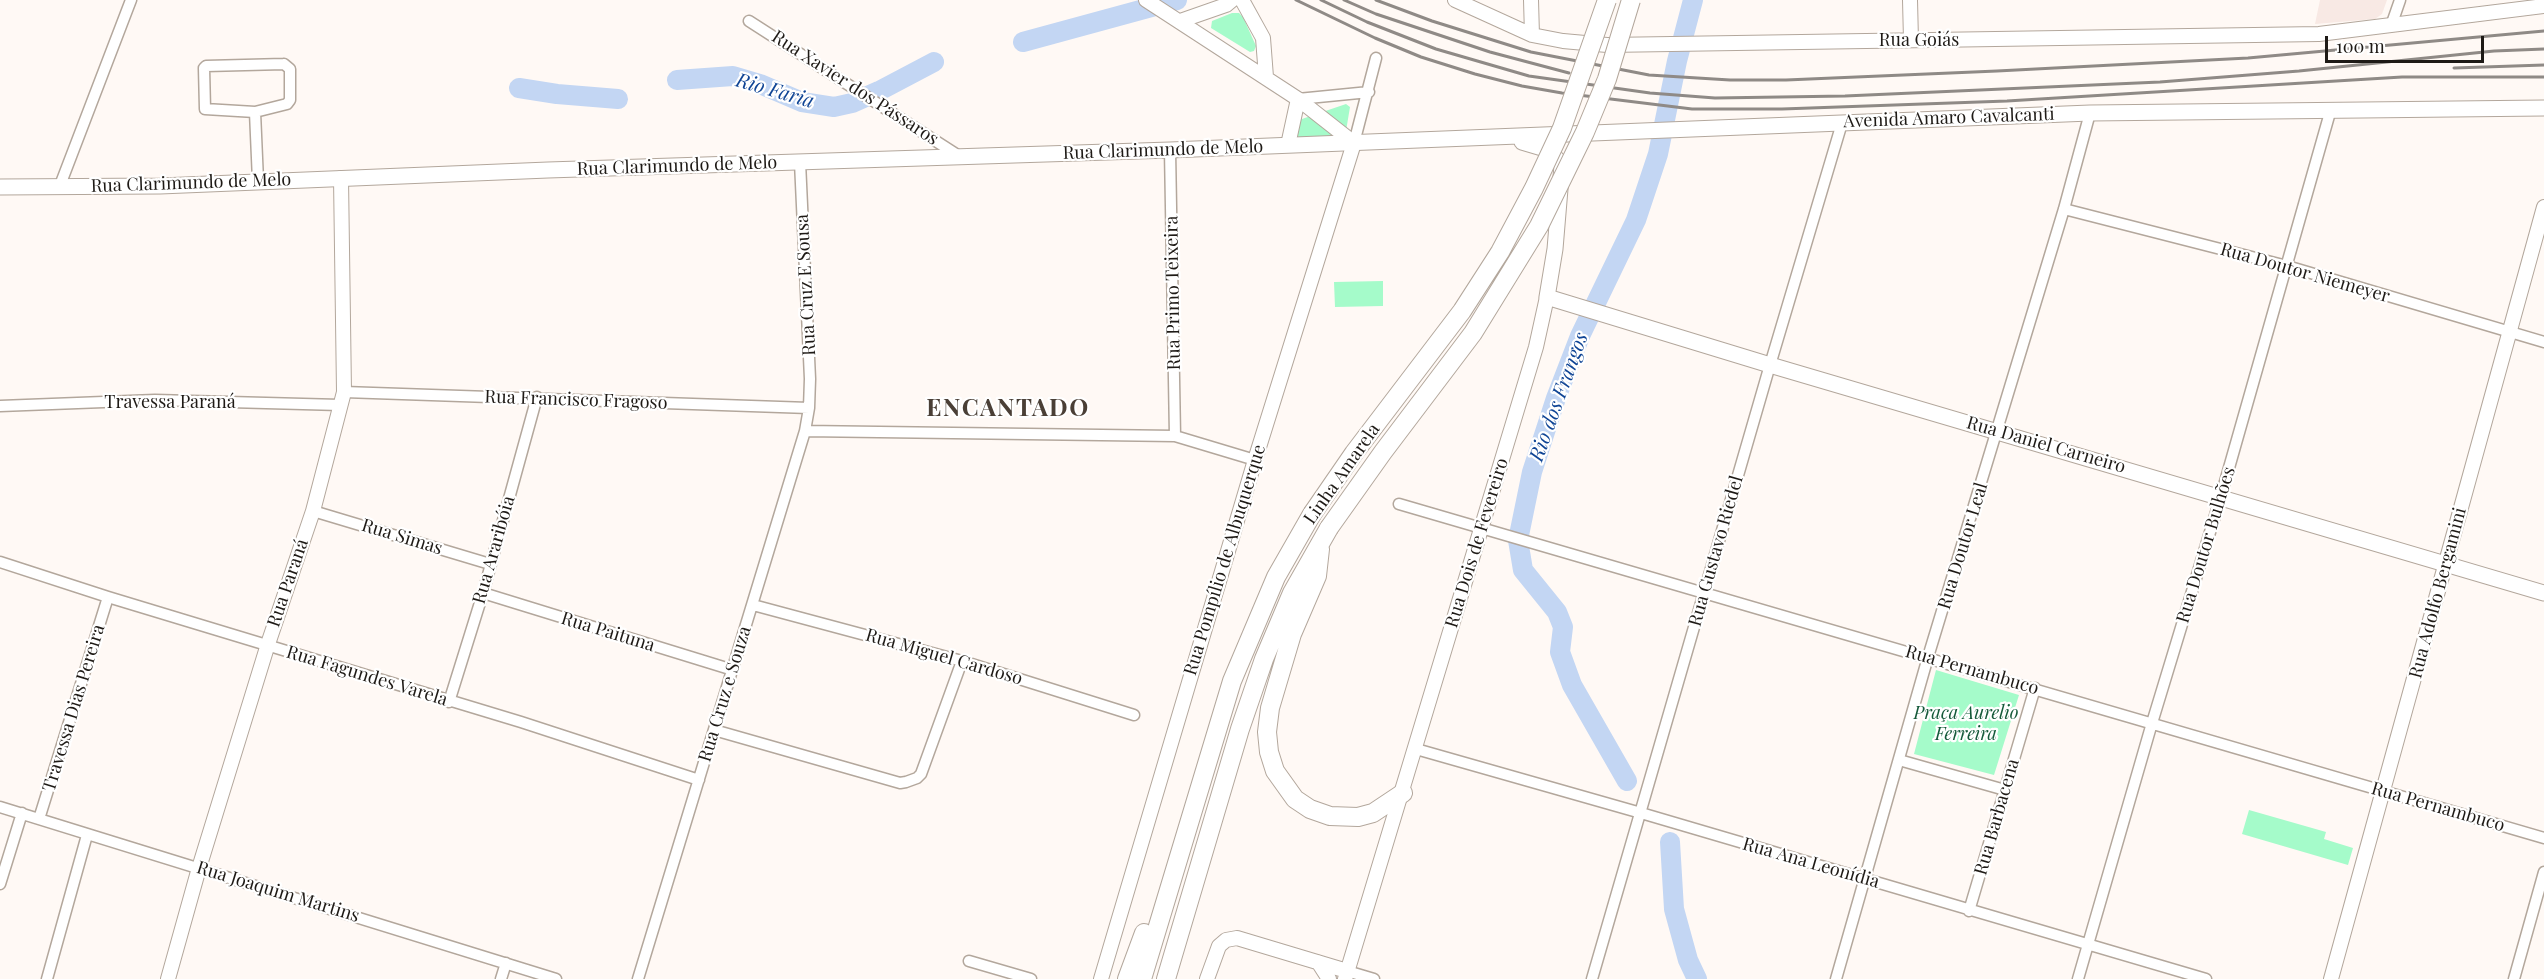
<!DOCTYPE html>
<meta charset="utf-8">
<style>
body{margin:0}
#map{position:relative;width:2544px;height:979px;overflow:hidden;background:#fff9f5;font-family:"Playfair Display",serif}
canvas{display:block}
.scale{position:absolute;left:2325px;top:36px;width:159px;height:27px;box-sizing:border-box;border:3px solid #1e1a16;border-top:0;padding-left:8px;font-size:18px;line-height:21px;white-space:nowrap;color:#1e1a16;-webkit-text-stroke:4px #fff;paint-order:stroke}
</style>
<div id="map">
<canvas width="2544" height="979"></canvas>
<div class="scale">100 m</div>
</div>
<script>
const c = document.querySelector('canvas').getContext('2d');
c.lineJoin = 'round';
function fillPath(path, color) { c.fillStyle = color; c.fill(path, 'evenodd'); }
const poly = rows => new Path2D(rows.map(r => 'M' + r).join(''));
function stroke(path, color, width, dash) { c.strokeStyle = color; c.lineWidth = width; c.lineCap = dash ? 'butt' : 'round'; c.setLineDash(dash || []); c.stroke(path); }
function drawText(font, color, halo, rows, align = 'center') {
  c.font = font + ' "Playfair Display",serif'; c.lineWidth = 4.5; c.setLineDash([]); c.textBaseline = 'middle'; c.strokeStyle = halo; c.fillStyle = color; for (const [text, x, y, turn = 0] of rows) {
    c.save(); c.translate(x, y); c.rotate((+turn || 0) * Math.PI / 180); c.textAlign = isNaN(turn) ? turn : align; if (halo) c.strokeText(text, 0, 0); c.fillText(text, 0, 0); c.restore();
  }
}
fillPath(poly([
 [2320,0,2387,0,2382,14,2375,19,2315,24]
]), '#f8e9e4');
fillPath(poly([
 [1232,13,1239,13,1243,17,1256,46,1254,51,1250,52,1211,28,1212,21],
 [1346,104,1350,107,1346,131,1329,139,1299,139,1297,135,1299,120],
 [1383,281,1383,306,1335,307,1334,282],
 [1936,670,2019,695,1994,775,1914,754],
 [2249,810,2326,832,2324,839,2353,848,2348,865,2242,834]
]), '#a5fbca');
stroke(poly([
 [1023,42,1177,0],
 [677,80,733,76,760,84,802,102,834,107,852,103,879,91,934,62],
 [519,88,557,94,618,99],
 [1627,781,1572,685,1560,652,1563,627,1557,612,1523,570,1518,540,1532,472,1556,398,1580,336,1636,220,1658,154,1677,61,1693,0],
 [1670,842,1674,909,1688,960,1697,979]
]), '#c3d6f3', 20);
const street = poly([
 [749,21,959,156],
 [2391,26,2400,0],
 [284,64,290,69,290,100,287,104,255,112,205,109,204,68,206,66,284,64],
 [1298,99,1369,92],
 [255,112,258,181],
 [1354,143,1376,58],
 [1170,150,1175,436],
 [59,188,131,0],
 [2064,209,2287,266,2544,342],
 [344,392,809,408],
 [0,406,155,400,340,405],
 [805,431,1175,436,1255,460],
 [1399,504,2544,838],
 [313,511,490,564],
 [0,562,108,597,521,722,699,780],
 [483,593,733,670],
 [753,605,962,661,1134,715],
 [449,702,483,593,537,397],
 [714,730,900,783,906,782,917,778,921,774,962,661],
 [1416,749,1641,813,2206,979],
 [1899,760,2005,790],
 [0,807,556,979],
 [39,819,108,597],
 [0,884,22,813],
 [1969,911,2035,688],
 [969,961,1031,979],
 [1347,971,1374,979],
 [47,979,87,835],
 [501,979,506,963],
 [638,979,805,431,809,408,810,379,800,162],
 [1592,979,1770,365,1842,123],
 [1836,979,1928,657,2064,209,2090,113],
 [2078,979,2152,723,2221,496,2331,109],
 [2514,979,2544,872]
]);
const secondary = poly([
 [1242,0,1263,38,1266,77],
 [1455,0,1532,35,1563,41,1607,45,2319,34,2544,6],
 [1531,0,1532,35],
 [1910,0,1911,40],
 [1180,21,1226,5,1232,0],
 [1288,145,1298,99],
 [1318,962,1329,979],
 [168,979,199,868,268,644,313,511,344,392,341,178],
 [1101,979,1255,460,1354,143,1298,99,1146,0],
 [1207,979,1219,946,1226,940,1237,938,1347,971],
 [1345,979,1536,347,1547,297],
 [2331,979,2544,207]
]);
const primary = poly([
 [1522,142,1549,150,1562,165,1555,249,1547,297,1770,365,2544,593],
 [0,187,160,186,548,170,1170,150,2090,113,2544,108]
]);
const highway = poly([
 [1320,549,1317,576,1292,634,1270,708,1267,732,1269,752,1275,771,1295,799,1310,809,1330,816,1358,817,1373,813,1403,793],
 [1127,979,1144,933],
 [1142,979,1232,681,1276,577,1312,514],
 [1166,979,1240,729,1264,659,1292,593,1329,528]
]);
stroke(street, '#b3a79c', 13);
stroke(secondary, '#b3a79c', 16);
stroke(primary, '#b3a79c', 17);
stroke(highway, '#b3a79c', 20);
stroke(street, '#fff', 10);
stroke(secondary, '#fff', 14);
stroke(primary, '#fff', 15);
stroke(highway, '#fff', 18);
stroke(poly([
 [1296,0,1375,38,1421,57,1475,74,1522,86,1562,93,1692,109,1782,109,2007,101,2402,77,2544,77],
 [1321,0,1367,22,1436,49,1529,76,1650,93,1715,98,1845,96,2160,82,2299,71,2494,51,2544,49],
 [1344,0,1376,14,1490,52,1569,73],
 [1376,0,1432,21,1531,52,1649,75,1730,80,1786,80,1997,71,2248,58,2544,31],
 [2454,68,2544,65]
]), '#8f8a86', 3);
const highwayBridge = poly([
 [1312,514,1354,453,1462,311,1500,252,1534,188,1562,128,1607,0],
 [1329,528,1383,452,1473,333,1539,226,1585,132,1607,79,1631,0]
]);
stroke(highwayBridge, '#b3a79c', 20, []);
stroke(highwayBridge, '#fff', 18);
drawText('18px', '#1e1a16', '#fff', [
 ["Rua Goiás",1919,40],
 ["Rua Xavier dos Pássaros",855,88,33],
 ["Avenida Amaro Cavalcanti",1949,118,-2],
 ["Rua Clarimundo de Melo",1163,150,-2],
 ["Rua Clarimundo de Melo",677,166,-2],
 ["Rua Clarimundo de Melo",191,183,-2],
 ["Rua Doutor Niemeyer",2305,273,16],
 ["Rua Cruz E Sousa",806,285,-93],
 ["Rua Primo Teixeira",1173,293,-91],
 ["Rua Francisco Fragoso",576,400,2],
 ["Travessa Paraná",170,402],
 ["Rua Daniel Carneiro",2046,445,16],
 ["Linha Amarela",1342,474,-55],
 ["Rua Simas",402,537,17],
 ["Rua Dois de Fevereiro",1477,543,-73],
 ["Rua Doutor Bulhões",2206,545,-73],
 ["Rua Doutor Leal",1963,546,-73],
 ["Rua Araribóia",494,550,-74],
 ["Rua Gustavo Riedel",1716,551,-74],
 ["Rua Pompílio de Albuquerque",1225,560,-73],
 ["Rua Paraná",288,583,-71],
 ["Rua Adolfo Bergamini",2438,593,-75],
 ["Rua Paituna",608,632,17],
 ["Rua Miguel Cardoso",944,657,16],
 ["Rua Pernambuco",1972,670,16],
 ["Rua Fagundes Varela",367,676,17],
 ["Rua Cruz e Souza",725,694,-73],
 ["Travessa Dias Pereira",74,708,-73],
 ["Rua Pernambuco",2438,807,16],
 ["Rua Barbacena",1997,817,-74],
 ["Rua Ana Leonídia",1811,863,16],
 ["Rua Joaquim Martins",278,892,17]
]);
drawText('italic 18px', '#145939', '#fff', [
 ["Praça Aurelio",1966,713],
 ["Ferreira",1966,734]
]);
drawText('italic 20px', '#104595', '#fff', [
 ["Rio Faria",775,91,16],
 ["Rio dos Frangos",1559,397,-70]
]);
c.letterSpacing = '1.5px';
drawText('bold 24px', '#4a3f36', '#fff', [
 ["ENCANTADO",1008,409]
]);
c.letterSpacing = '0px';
</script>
